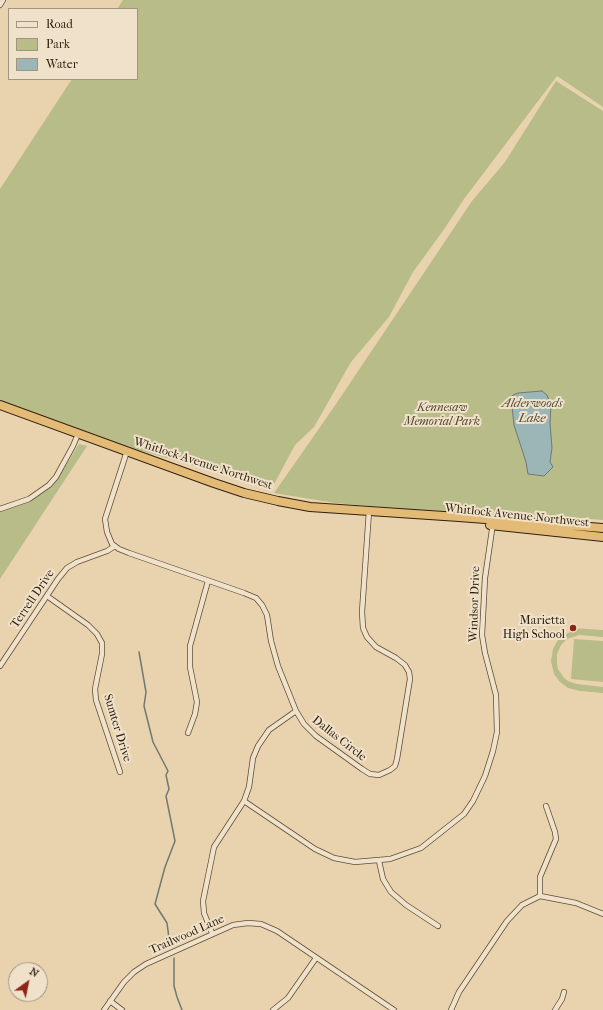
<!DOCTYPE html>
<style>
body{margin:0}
#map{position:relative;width:603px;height:1010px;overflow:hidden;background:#e8d3ae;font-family:"IM FELL French Canon",serif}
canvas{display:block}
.legend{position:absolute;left:8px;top:8px;width:130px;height:72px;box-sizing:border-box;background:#f0e2ca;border:1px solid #a3947f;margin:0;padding:5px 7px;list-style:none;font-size:12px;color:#30200e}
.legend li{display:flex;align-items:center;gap:8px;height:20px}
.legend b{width:20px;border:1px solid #a3947f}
.north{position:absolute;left:8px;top:962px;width:40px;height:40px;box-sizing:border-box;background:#f0e2ca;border:1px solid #a3947f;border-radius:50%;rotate:33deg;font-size:11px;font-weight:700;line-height:16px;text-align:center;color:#30200e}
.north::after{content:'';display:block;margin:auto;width:14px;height:18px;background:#8f2418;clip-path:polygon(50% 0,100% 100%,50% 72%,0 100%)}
</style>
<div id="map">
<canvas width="603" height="1010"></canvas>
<ul class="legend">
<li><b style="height:5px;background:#f0e2ca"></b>Road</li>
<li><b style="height:11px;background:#b8bc89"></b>Park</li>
<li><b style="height:11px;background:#9cb5b6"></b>Water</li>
</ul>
<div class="north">N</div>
</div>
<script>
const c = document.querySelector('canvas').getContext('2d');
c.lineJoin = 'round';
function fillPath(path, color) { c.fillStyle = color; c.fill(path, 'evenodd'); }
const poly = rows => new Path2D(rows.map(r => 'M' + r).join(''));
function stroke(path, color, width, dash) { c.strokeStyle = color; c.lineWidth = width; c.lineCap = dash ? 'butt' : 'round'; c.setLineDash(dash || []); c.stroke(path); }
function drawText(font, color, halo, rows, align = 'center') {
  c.font = font + ' "IM FELL French Canon",serif'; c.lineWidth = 4; c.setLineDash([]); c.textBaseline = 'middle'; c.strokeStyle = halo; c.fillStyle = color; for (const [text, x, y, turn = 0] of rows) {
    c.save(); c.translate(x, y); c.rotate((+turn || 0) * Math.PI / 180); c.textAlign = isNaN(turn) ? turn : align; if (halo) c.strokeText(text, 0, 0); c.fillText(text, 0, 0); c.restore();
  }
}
fillPath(poly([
 [123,0,603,0,603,107,557,76,464,199,445,228,413,272,389,317,351,362,314,427,295,445,272,488,135,449,0,400,0,189,72,79,137,79,137,9,117,9],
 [556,81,603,111,603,520,539,515,406,509,335,503,274,493,334,407,472,201,505,162],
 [79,444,87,446,0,579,0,511,31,501,49,488,57,480],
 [572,628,603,630,603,637,579,635,567,639,561,645,557,654,557,664,558,669,564,678,568,681,577,684,603,687,603,693,580,691,568,688,560,682,554,674,551,661,553,649,559,638,572,631],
 [574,639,603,641,603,682,571,679]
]), '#b8bc89');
const water = poly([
 [542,391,547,395,551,405,550,423,552,448,550,462,553,467,544,476,528,474,526,462,514,425,511,398,513,395,518,393,542,391]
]);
fillPath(water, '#9cb5b6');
stroke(water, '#717973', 1);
stroke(poly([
 [139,652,146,692,144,706,153,742,168,771,166,775,169,789,166,796,175,841,165,867,155,904,167,923,170,946],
 [174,958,174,986,177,997,182,1010]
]), '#717973', 1.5);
const street = poly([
 [0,5,3,0],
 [127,451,105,519,107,532,112,544,119,549,129,553,244,593,256,598,262,605,267,615,271,641,278,666,296,711,304,724,316,736,362,769,370,774,379,775,390,770,395,766,397,759,410,679,409,672,405,665,396,658,376,647,367,637,363,628,362,612,369,511],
 [0,509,29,499,49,485,56,477,73,446,78,434],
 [47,596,88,625,97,634,102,643,102,654,95,689,96,700,120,772],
 [0,666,58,579,67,568,77,562,107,551,115,546],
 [188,733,195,714,197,702,190,667,190,646,208,581],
 [244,801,315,849,334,858,355,862,390,859,421,848,464,814,473,801,485,776,493,751,497,732,496,695,485,653,482,635,485,578,493,523],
 [379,861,383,879,391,892,406,905,438,926],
 [540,896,540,877,556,839,555,832,546,806],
 [212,933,204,913,203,901,214,847,244,801,249,787,253,758,258,746,269,730,296,711],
 [110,1001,122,1010],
 [104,1010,124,982,134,972,146,964,233,925,248,923,261,924,277,931,394,1010],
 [273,1010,288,998,316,958],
 [451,1010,459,992,507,921,522,905,540,896,576,903,603,914],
 [555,1010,562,999,564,992]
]);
const highway = poly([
 [0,405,214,483,244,493,278,501,310,507,459,517,603,528],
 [490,525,603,537]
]);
stroke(street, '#5e4d36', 6);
stroke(highway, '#30200e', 10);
stroke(street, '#f0e2ca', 4.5);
stroke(highway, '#e4ba77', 8);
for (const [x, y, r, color] of [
 [573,628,4,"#8f2418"]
]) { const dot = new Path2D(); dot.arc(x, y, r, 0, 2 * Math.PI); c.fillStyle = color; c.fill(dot); stroke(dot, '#f0e2ca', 1.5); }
drawText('italic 12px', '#52472d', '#f0e2ca', [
 ["Kennesaw",442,408],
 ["Memorial Park",442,422]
]);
drawText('12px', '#30200e', '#f0e2ca', [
 ["Whitlock Avenue Northwest",203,464,18],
 ["Whitlock Avenue Northwest",517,516,6],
 ["Terrell Drive",33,599,-56],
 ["Windsor Drive",475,604,-88],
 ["Sumter Drive",117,728,73],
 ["Dallas Circle",339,739,38],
 ["Trailwood Lane",187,935,-24]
]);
drawText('12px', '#30200e', '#f0e2ca', [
 ["Marietta",565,621],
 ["High School",565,635]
], 'right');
drawText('italic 13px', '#504d40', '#f0e2ca', [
 ["Alderwoods",532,404],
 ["Lake",532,419]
]);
</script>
